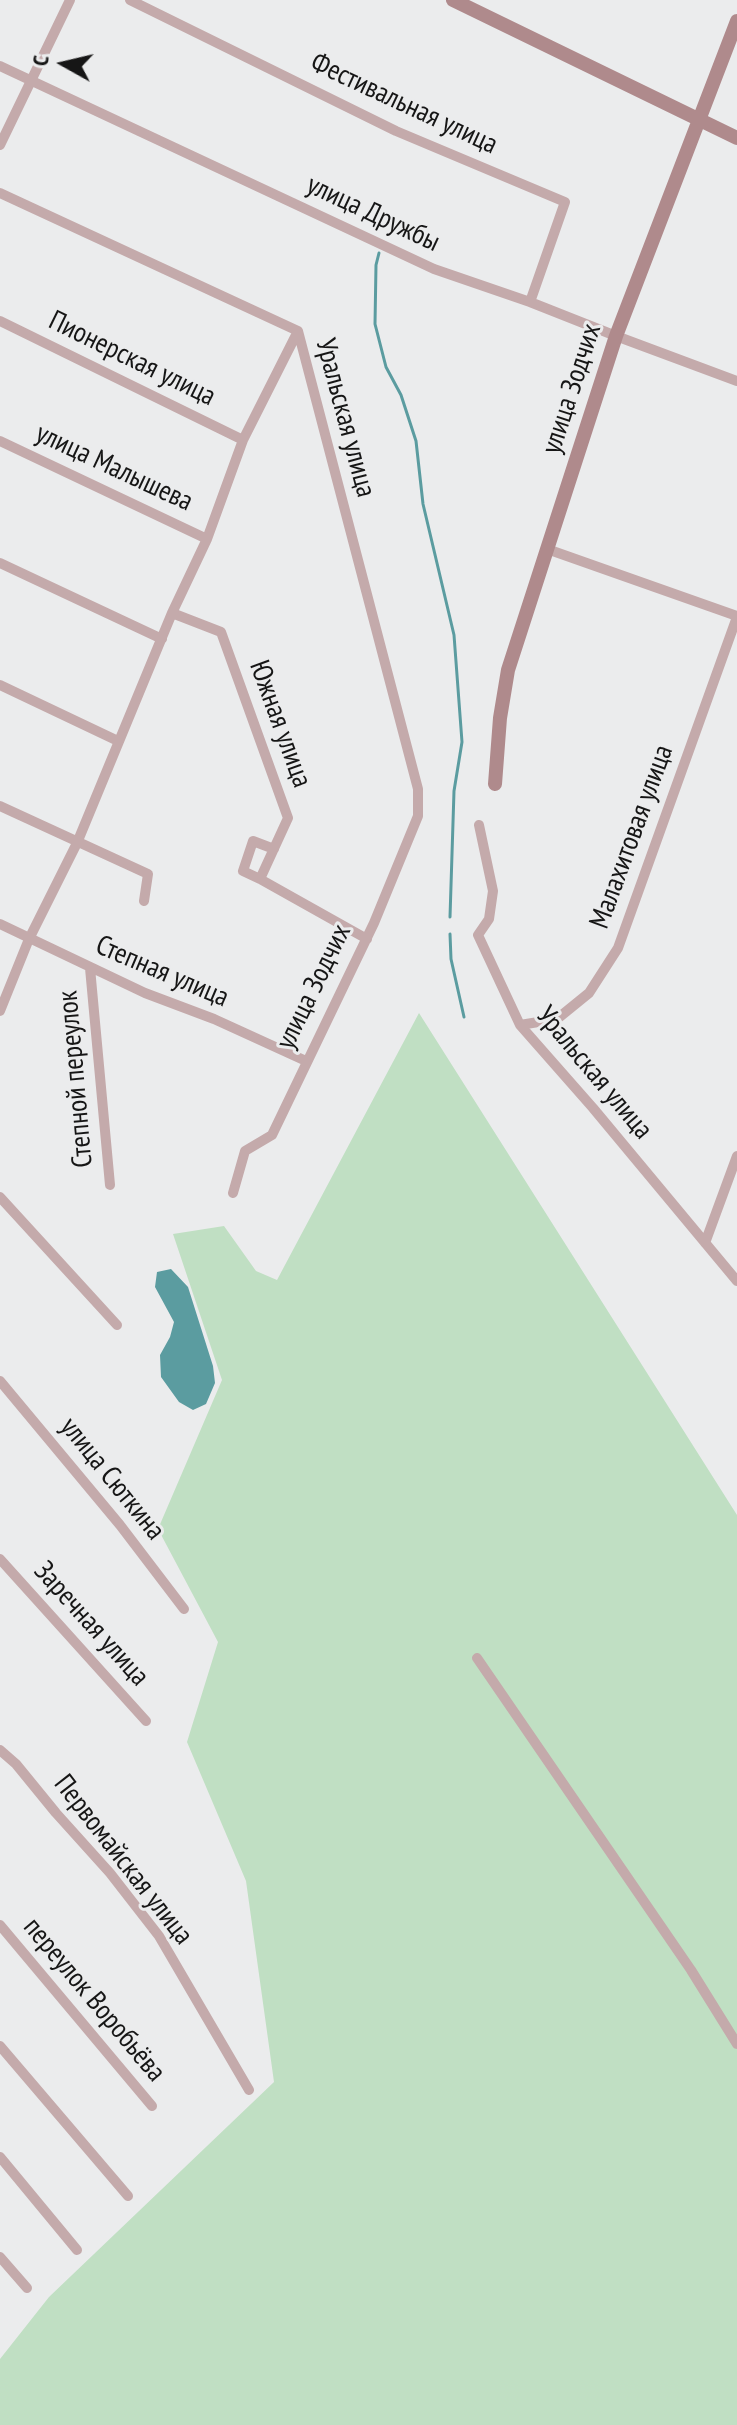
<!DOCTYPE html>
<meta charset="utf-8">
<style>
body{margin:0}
#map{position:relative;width:737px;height:2425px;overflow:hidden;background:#ebeced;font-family:"PT Sans Narrow",sans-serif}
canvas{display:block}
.north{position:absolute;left:24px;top:24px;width:80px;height:80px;-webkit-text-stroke:6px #ebeced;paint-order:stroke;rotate:278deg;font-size:22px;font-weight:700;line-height:32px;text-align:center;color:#161616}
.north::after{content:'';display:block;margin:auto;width:28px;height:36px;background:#161616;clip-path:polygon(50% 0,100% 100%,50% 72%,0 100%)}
</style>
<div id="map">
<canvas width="737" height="2425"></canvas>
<div class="north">С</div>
</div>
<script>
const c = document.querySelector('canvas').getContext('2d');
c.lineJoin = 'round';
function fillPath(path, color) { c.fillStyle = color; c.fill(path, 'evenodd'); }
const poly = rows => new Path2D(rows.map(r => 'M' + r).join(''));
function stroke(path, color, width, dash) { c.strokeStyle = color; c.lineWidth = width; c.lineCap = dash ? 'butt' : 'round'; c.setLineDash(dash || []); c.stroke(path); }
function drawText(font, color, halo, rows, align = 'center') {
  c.font = font + ' "PT Sans Narrow",sans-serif'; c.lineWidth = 6; c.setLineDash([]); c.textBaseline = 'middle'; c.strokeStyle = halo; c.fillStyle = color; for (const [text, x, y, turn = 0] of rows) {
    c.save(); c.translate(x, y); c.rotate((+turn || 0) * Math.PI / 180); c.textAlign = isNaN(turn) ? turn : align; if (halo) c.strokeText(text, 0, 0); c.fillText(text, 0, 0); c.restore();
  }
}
fillPath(poly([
 [419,1013,737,1515,737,2425,0,2425,0,2359,49,2297,274,2082,246,1881,187,1742,218,1642,158,1529,222,1380,173,1234,224,1226,256,1271,277,1280]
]), '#c0dfc3');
fillPath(poly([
 [171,1269,188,1287,213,1366,215,1383,206,1404,193,1410,179,1402,161,1377,160,1355,170,1337,174,1322,155,1287,157,1272]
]), '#5b9ca0');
stroke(poly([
 [379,253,376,265,375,324,386,367,401,395,416,441,423,504,454,635,462,742,454,791,450,917],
 [450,934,451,959,464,1017]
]), '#5b9ca0', 3);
stroke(poly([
 [130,0,396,131,565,202,530,302],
 [0,66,434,269,530,302,616,336,737,381],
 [0,145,70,0],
 [0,193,298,331],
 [0,321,243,440],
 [0,441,207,539],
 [547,549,737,616],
 [0,563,162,639],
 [172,613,221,632,288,818,260,879],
 [0,685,118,741],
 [0,806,148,874,144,901],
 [479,825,493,891,489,919,478,935,520,1025,593,1108,737,1281],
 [274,849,253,841,243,871,260,879,367,939],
 [0,924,145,993,214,1019,306,1061],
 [90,968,110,1185],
 [0,1011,29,939,77,843,172,613,207,539,243,440,298,331],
 [520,1025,557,1019,589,993,618,948,737,617],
 [233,1193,245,1151,272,1135,374,923,418,816,418,789,298,331],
 [0,1197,117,1325],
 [705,1243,737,1156],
 [0,1381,120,1525,184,1609],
 [0,1559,146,1721],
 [477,1658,691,1970,737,2044],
 [0,1750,16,1764,56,1813,110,1873,159,1936,249,2090],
 [0,1925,152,2106],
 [0,2046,128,2196],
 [0,2157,77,2250],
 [0,2257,27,2288]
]), '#c4aaab', 10);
stroke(poly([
 [453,0,737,138],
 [495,784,500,718,508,670,616,336,737,21]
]), '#af8a8c', 14);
drawText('28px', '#161616', '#ebeced', [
 ["Фестивальная улица",404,104,25],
 ["улица Дружбы",373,214,25],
 ["Пионерская улица",132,359,26],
 ["улица Зодчих",572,389,-72],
 ["Уральская улица",345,418,75],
 ["улица Малышева",114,468,25],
 ["Южная улица",280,724,70],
 ["Малахитовая улица",632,837,-70],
 ["Степная улица",162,972,23],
 ["улица Зодчих",314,987,-64],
 ["Уральская улица",594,1073,50],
 ["Степной переулок",76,1079,-95],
 ["улица Сюткина",112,1479,51],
 ["Заречная улица",91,1624,48],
 ["Первомайская улица",123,1860,52],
 ["переулок Воробьёва",94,2000,50]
]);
</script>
